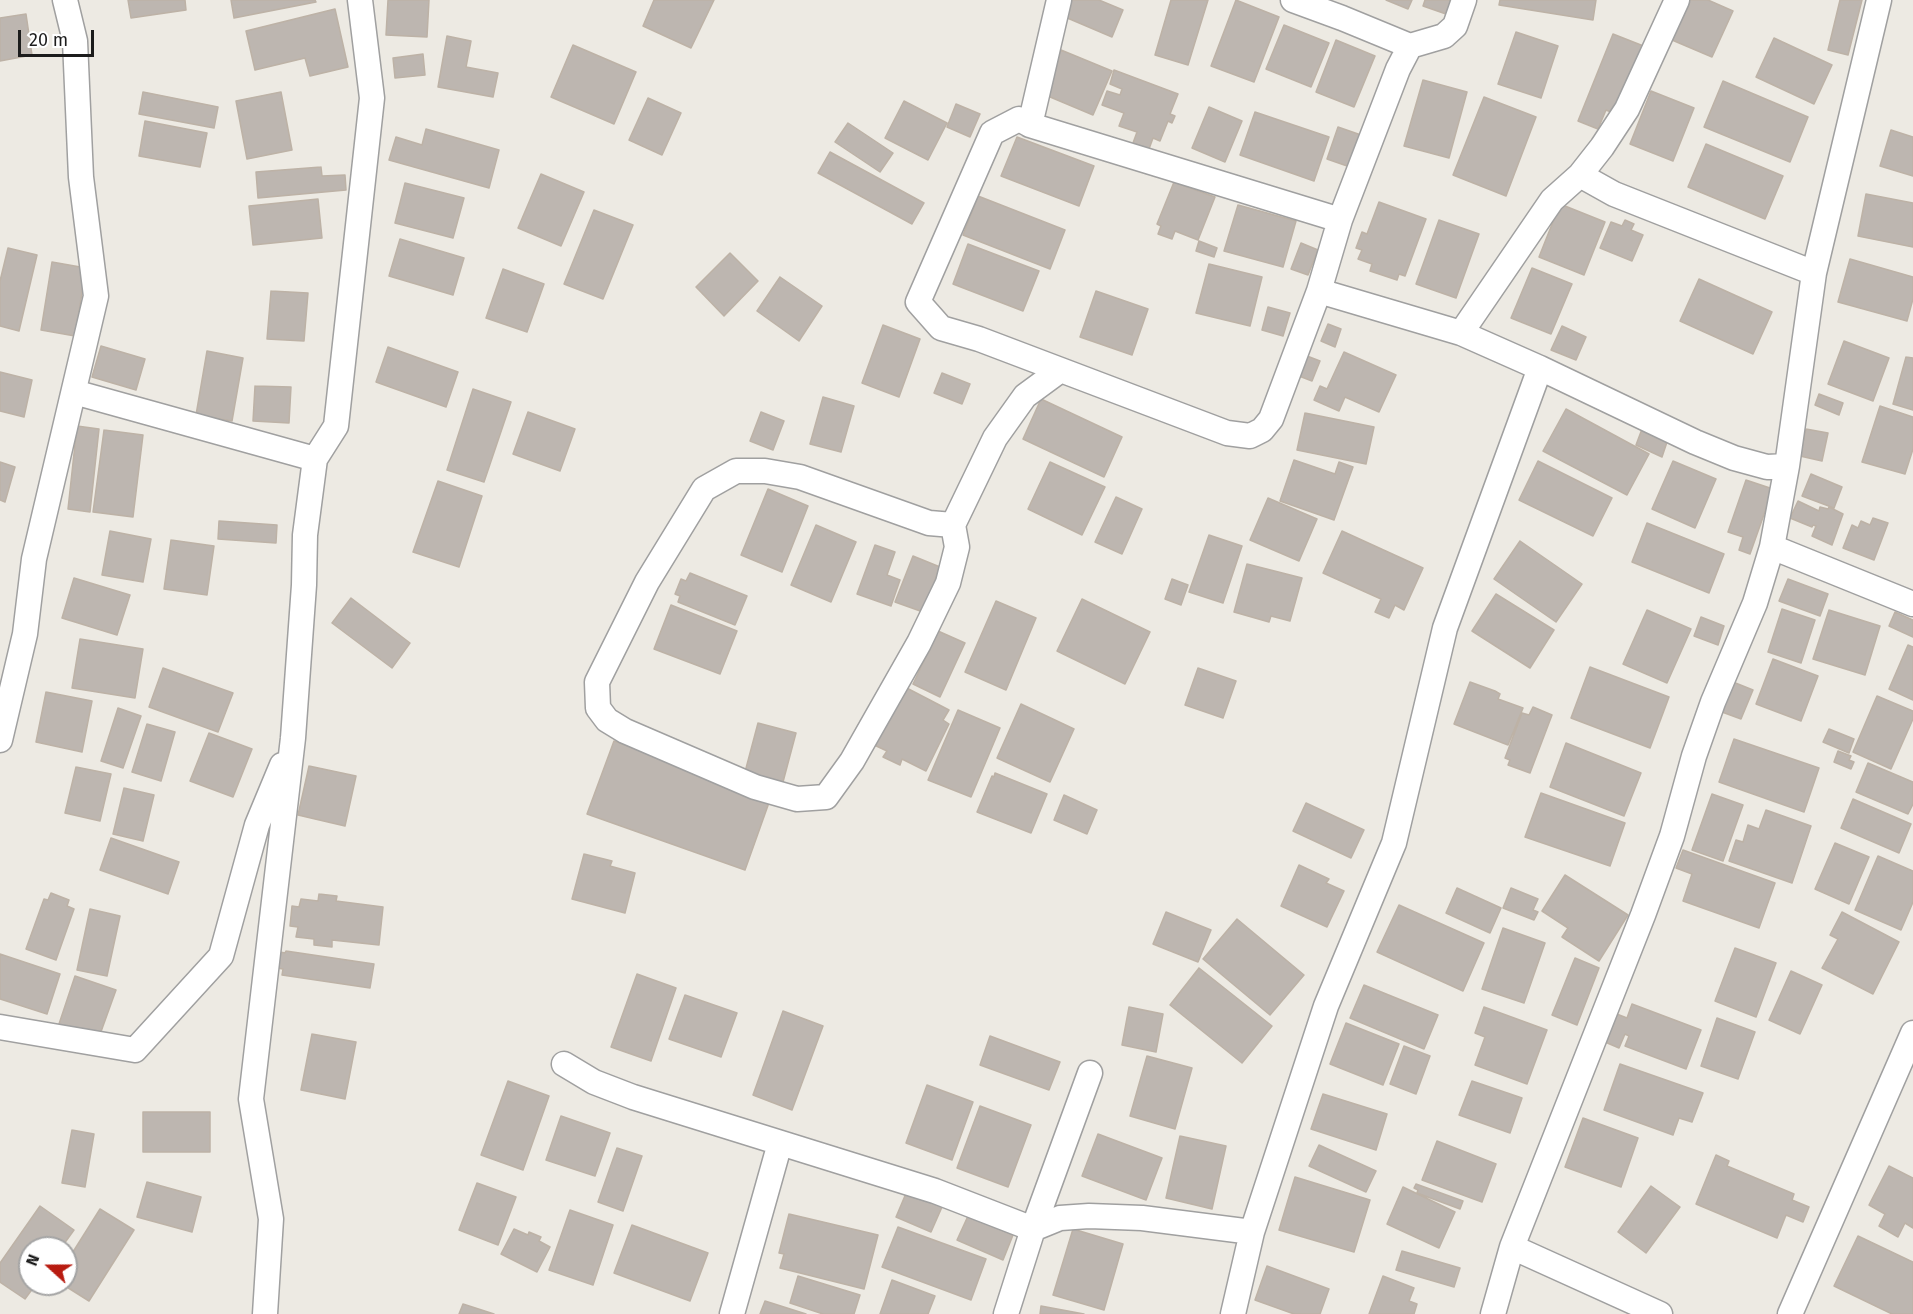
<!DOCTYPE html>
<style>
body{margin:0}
#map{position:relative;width:1913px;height:1314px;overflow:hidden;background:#edeae3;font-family:"Fira Sans",sans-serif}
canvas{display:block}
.north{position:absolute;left:18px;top:1236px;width:60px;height:60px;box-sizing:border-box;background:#fff;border:2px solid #a4a4a4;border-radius:50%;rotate:291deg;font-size:16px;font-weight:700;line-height:24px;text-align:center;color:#1c1c1c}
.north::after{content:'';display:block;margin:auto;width:21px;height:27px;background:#b81b10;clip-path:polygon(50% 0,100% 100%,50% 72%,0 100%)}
.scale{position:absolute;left:18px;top:30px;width:76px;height:27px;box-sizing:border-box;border:3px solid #1c1c1c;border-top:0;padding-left:8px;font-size:18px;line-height:21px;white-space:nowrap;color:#1c1c1c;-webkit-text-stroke:4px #fff;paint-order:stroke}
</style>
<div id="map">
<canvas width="1913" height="1314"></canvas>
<div class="north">N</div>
<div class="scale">20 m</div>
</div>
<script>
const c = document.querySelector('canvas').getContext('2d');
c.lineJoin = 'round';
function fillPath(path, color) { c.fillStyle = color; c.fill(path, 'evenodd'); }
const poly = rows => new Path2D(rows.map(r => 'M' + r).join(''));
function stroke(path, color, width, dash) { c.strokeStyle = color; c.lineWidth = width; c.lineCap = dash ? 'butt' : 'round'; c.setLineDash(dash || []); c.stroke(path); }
const building = poly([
 [128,0,185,0,186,10,131,18,128,0],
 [231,0,315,0,316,2,234,18,231,0],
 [388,0,429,0,427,37,386,35,388,0],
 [654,0,714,0,691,48,643,26,654,0],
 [1072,0,1099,0,1123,10,1112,37,1065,17,1072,0],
 [1171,0,1208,0,1188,65,1155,55,1171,0],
 [1236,0,1279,17,1254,82,1211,66,1236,0],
 [1386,0,1412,0,1408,9,1386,0],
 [1425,0,1451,0,1446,14,1423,6,1425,0],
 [1500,0,1596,0,1593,20,1499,5,1500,0],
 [1689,0,1708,0,1733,11,1712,57,1672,40,1689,0],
 [1840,0,1862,0,1848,55,1828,50,1840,0],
 [335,9,348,67,310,76,305,58,255,70,246,31,335,9],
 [26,14,32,55,0,61,0,18,26,14],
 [1284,25,1329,43,1311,87,1266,69,1284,25],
 [1516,32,1558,46,1541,98,1498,84,1516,32],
 [1613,34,1646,47,1618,115,1606,110,1598,129,1578,121,1613,34],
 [447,36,471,41,466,67,498,73,493,97,438,87,447,36],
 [1774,38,1832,65,1814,104,1756,77,1774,38],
 [1336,40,1375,56,1354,107,1316,92,1336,40],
 [573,45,636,72,614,124,551,97,573,45],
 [1061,50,1112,71,1093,115,1043,94,1061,50],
 [423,54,425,75,395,78,393,58,423,54],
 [1114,70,1178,94,1170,114,1175,116,1172,123,1168,121,1160,141,1153,138,1149,149,1133,143,1137,132,1119,126,1124,113,1102,105,1107,91,1120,95,1122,89,1110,84,1114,70],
 [1423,80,1467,92,1449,158,1404,146,1423,80],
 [1723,81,1808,117,1790,162,1704,127,1723,81],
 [1651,91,1694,108,1673,161,1630,144,1651,91],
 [143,92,218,107,214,128,139,114,143,92],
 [281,92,292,150,247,159,236,101,281,92],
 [1484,97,1536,117,1506,196,1453,175,1484,97],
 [648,98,681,113,662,155,629,140,648,98],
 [904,101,947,123,928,160,885,138,904,101],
 [956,104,980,114,970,137,947,127,956,104],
 [1209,107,1242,121,1225,162,1192,148,1209,107],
 [1255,112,1329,137,1314,181,1240,155,1255,112],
 [145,121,207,133,200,167,139,156,145,121],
 [848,123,893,153,880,172,835,142,848,123],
 [1338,127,1361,135,1350,167,1327,159,1338,127],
 [426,129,499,150,489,188,389,160,396,137,422,145,426,129],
 [1891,130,1913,137,1913,176,1880,166,1891,130],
 [1017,137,1094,166,1079,206,1001,176,1017,137],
 [1706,144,1783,176,1765,219,1688,187,1706,144],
 [830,152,924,203,912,224,818,173,830,152],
 [321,167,322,176,345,175,346,190,258,198,256,172,321,167],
 [541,174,584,192,561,246,518,228,541,174],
 [1174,182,1215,197,1198,240,1175,231,1172,239,1158,234,1161,226,1157,224,1174,182],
 [405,183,464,198,453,238,395,223,405,183],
 [1866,194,1913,203,1913,247,1858,236,1866,194],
 [978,196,1065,230,1050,269,963,235,978,196],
 [318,199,322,238,253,245,249,206,318,199],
 [1379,202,1426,219,1405,276,1399,274,1397,280,1370,271,1372,264,1358,259,1362,250,1356,248,1362,232,1367,234,1379,202],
 [1560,204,1605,222,1584,275,1539,257,1560,204],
 [1238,205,1296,221,1283,267,1224,251,1238,205],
 [594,210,633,225,603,299,564,284,594,210],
 [1439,220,1479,234,1456,298,1416,284,1439,220],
 [1625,220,1634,224,1631,230,1643,235,1632,261,1600,248,1611,222,1622,226,1625,220],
 [400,239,464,258,453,295,389,276,400,239],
 [1199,241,1217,248,1214,257,1196,251,1199,241],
 [1301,243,1318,250,1308,275,1291,269,1301,243],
 [968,244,1039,271,1023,311,953,284,968,244],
 [8,248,37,255,19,331,0,326,0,281,8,248],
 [730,253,758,281,724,316,696,287,730,253],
 [1850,259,1913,277,1913,299,1907,321,1838,302,1850,259],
 [52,262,86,268,75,336,41,330,52,262],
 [1209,264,1262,277,1250,326,1196,313,1209,264],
 [1532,268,1572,284,1551,334,1511,318,1532,268],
 [503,269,544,284,527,332,486,318,503,269],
 [780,277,822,306,799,341,757,311,780,277],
 [1699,279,1772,312,1753,354,1680,321,1699,279],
 [271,291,308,293,304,341,267,339,271,291],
 [1096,291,1148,309,1132,355,1080,337,1096,291],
 [1268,307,1290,313,1283,336,1262,330,1268,307],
 [1328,324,1341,329,1335,347,1321,341,1328,324],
 [883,325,920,339,899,397,862,383,883,325],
 [1562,326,1586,337,1576,360,1551,350,1562,326],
 [1844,341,1889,358,1873,401,1828,384,1844,341],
 [101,346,145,359,136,390,92,377,101,346],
 [388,347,458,372,446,407,376,382,388,347],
 [207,351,243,358,232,421,196,415,207,351],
 [1344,352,1396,375,1379,412,1345,397,1339,411,1314,400,1320,386,1327,389,1344,352],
 [1307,356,1320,361,1312,381,1299,376,1307,356],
 [1906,357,1913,358,1913,410,1893,404,1906,357],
 [0,372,32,380,24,417,0,411,0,372],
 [942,373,970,384,962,404,934,393,942,373],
 [255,386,291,387,289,423,253,421,255,386],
 [473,389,511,402,484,482,447,470,473,389],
 [1819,394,1843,403,1839,415,1815,405,1819,394],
 [823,397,854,406,841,452,810,444,823,397],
 [1041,399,1122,437,1104,477,1023,439,1041,399],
 [1880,406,1913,417,1913,449,1905,474,1862,462,1880,406],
 [1566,409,1649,454,1627,495,1543,451,1566,409],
 [528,412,575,429,560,471,513,454,528,412],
 [761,412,784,421,773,450,750,441,761,412],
 [1305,413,1374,427,1366,464,1297,450,1305,413],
 [77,426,99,429,90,512,68,509,77,426],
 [1642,429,1668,439,1662,457,1636,445,1642,429],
 [1806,429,1828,433,1822,461,1800,456,1806,429],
 [104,430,143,435,133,517,93,512,104,430],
 [1294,460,1335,474,1339,462,1353,467,1334,520,1280,501,1294,460],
 [1538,461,1612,498,1593,536,1519,500,1538,461],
 [1673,461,1716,479,1695,528,1652,509,1673,461],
 [0,462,15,467,5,502,0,500,0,462],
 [1050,462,1105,487,1082,535,1028,509,1050,462],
 [1811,474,1842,487,1834,508,1802,496,1811,474],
 [1746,480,1773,489,1750,554,1739,550,1743,537,1728,532,1746,480],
 [438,481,482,496,459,567,413,552,438,481],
 [768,489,808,506,782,572,741,555,768,489],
 [1116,497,1142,509,1122,554,1095,542,1116,497],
 [1268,498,1317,519,1299,561,1250,540,1268,498],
 [1798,501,1819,511,1820,507,1828,509,1829,507,1843,514,1832,545,1812,536,1816,526,1813,525,1812,527,1790,518,1798,501],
 [1873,518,1888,523,1874,560,1843,548,1852,525,1858,528,1861,521,1870,525,1873,518],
 [219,521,277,525,276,543,218,539,219,521],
 [1647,523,1724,554,1709,593,1632,562,1647,523],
 [816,525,856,542,831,602,791,585,816,525],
 [110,531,151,539,143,582,102,575,110,531],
 [1342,531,1423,568,1404,610,1395,605,1389,618,1375,612,1381,599,1323,573,1342,531],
 [1209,535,1242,546,1223,603,1189,592,1209,535],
 [171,540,214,546,207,595,164,589,171,540],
 [1520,541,1582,584,1556,622,1494,579,1520,541],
 [875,545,895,552,887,575,900,580,891,606,857,594,875,545],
 [913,556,940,567,923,612,895,602,913,556],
 [1247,564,1302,578,1290,621,1271,616,1269,622,1234,612,1247,564],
 [690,573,747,596,735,625,678,602,680,596,675,594,681,579,686,581,690,573],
 [74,578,130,595,117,635,62,618,74,578],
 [1172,579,1188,585,1181,605,1165,599,1172,579],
 [1788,579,1828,594,1820,616,1779,601,1788,579],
 [1496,594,1554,630,1530,668,1472,631,1496,594],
 [351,598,410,643,392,668,332,623,351,598],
 [1082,599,1150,632,1125,684,1057,651,1082,599],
 [996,601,1036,618,1006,690,965,672,996,601],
 [671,605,737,631,720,674,654,649,671,605],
 [1782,609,1815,620,1801,663,1768,652,1782,609],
 [1647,610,1691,629,1667,683,1623,664,1647,610],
 [1829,610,1880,626,1865,675,1813,659,1829,610],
 [1895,612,1913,620,1913,637,1889,626,1895,612],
 [1701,617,1724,626,1718,645,1694,636,1701,617],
 [938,631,965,643,940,697,913,684,938,631],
 [80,639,143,649,135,698,72,688,80,639],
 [1908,645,1913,647,1913,700,1889,689,1908,645],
 [1773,659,1818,676,1801,721,1756,704,1773,659],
 [1590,667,1669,697,1650,748,1571,718,1590,667],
 [163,668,233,693,218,732,149,707,163,668],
 [1198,668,1236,681,1223,718,1185,705,1198,668],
 [1470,682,1495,691,1500,694,1498,699,1523,708,1508,745,1454,724,1470,682],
 [1733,682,1753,690,1741,719,1722,712,1733,682],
 [899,684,949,710,943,720,949,724,926,771,902,759,900,765,883,757,887,751,872,744,899,684],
 [46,692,92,701,82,752,36,742,46,692],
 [1877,696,1913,711,1913,719,1891,769,1853,752,1877,696],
 [1021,704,1074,729,1050,782,997,758,1021,704],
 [1533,707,1552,715,1530,773,1508,765,1510,760,1505,758,1522,713,1529,715,1533,707],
 [118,708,141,716,123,768,101,761,118,708],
 [958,710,1000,728,971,797,928,780,958,710],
 [758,723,796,733,783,782,745,772,758,723],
 [147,724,175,732,161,781,132,772,147,724],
 [1829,729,1854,739,1849,753,1823,742,1829,729],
 [209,733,252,749,233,797,190,781,209,733],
 [1734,739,1819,768,1804,812,1719,782,1734,739],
 [614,741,771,797,745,870,587,814,614,741],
 [1566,743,1641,773,1624,816,1550,787,1566,743],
 [1838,751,1851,756,1849,760,1854,762,1851,769,1834,762,1838,751],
 [1868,763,1913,782,1913,804,1908,814,1856,792,1868,763],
 [309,766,356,776,345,826,298,815,309,766],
 [76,767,111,774,100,821,65,813,76,767],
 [995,773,1047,794,1031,833,977,812,992,776,994,777,995,773],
 [124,788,154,795,143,841,113,834,124,788],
 [1541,793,1625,823,1610,866,1525,837,1541,793],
 [1712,794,1743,805,1723,861,1692,850,1712,794],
 [1064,795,1097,810,1087,834,1054,820,1064,795],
 [1853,799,1911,824,1899,853,1841,828,1853,799],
 [1306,803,1364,830,1351,858,1293,831,1306,803],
 [1766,810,1811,826,1792,883,1729,861,1736,840,1743,842,1748,825,1759,829,1766,810],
 [111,838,179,862,168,894,100,870,111,838],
 [1835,843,1869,857,1849,904,1815,889,1835,843],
 [1683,850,1775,883,1759,928,1683,901,1692,874,1676,868,1683,850],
 [584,854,612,861,610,866,635,873,625,913,572,899,584,854],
 [1878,856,1913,871,1913,902,1901,930,1855,910,1878,856],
 [1299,865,1329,879,1326,883,1344,891,1327,927,1281,906,1299,865],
 [1565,875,1628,915,1599,961,1562,937,1568,928,1542,911,1565,875],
 [1457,888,1501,908,1490,933,1446,913,1457,888],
 [1511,888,1538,899,1533,910,1538,912,1534,920,1503,908,1511,888],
 [51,893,69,900,67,906,74,909,56,960,26,949,44,899,48,900,51,893],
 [319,894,337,896,336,901,383,907,379,945,332,940,332,947,314,945,314,939,296,937,298,927,290,926,292,906,299,907,301,899,318,901,319,894],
 [1399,905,1484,943,1463,991,1377,952,1399,905],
 [90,909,120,916,107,976,77,970,90,909],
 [1166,912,1211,930,1198,962,1153,944,1166,912],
 [1842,912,1899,942,1873,994,1822,968,1838,939,1830,935,1842,912],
 [1237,919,1304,975,1270,1015,1203,959,1237,919],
 [1503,928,1545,943,1524,1003,1482,989,1503,928],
 [1735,948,1776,963,1756,1017,1715,1001,1735,948],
 [286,951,374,964,370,988,282,975,283,969,277,968,280,952,285,953,286,951],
 [0,954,60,974,47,1014,0,999,0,954],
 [1575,958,1599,968,1577,1025,1552,1015,1575,958],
 [1199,968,1272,1026,1242,1063,1170,1005,1199,968],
 [1791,971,1822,985,1800,1034,1769,1020,1791,971],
 [637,974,676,988,651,1061,611,1047,637,974],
 [75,976,116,990,98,1040,58,1027,75,976],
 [1364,985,1438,1015,1424,1049,1350,1018,1364,985],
 [685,995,737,1013,721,1057,669,1039,685,995],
 [1632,1004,1701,1030,1686,1069,1625,1046,1629,1036,1625,1034,1619,1048,1598,1039,1609,1011,1627,1018,1632,1004],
 [1129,1007,1163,1014,1156,1052,1122,1045,1129,1007],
 [1484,1007,1547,1030,1527,1084,1475,1065,1485,1037,1475,1033,1484,1007],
 [783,1011,823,1026,792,1110,753,1095,783,1011],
 [1717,1018,1755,1032,1738,1079,1701,1066,1717,1018],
 [1346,1023,1399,1044,1383,1085,1330,1064,1346,1023],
 [312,1034,356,1042,345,1099,301,1090,312,1034],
 [990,1036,1060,1062,1049,1090,980,1065,990,1036],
 [1404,1046,1430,1056,1416,1094,1390,1084,1404,1046],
 [1147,1056,1192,1068,1175,1129,1130,1116,1147,1056],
 [1620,1064,1703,1093,1692,1122,1679,1118,1673,1135,1604,1110,1620,1064],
 [508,1081,549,1096,523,1170,481,1155,508,1081],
 [1472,1081,1522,1098,1510,1133,1459,1115,1472,1081],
 [927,1085,973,1102,952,1160,906,1143,927,1085],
 [1323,1094,1387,1114,1376,1150,1311,1129,1323,1094],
 [980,1106,1031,1125,1008,1187,957,1168,980,1106],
 [143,1112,210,1112,210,1152,143,1152,143,1112],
 [561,1116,610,1133,595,1176,546,1160,561,1116],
 [1583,1118,1638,1138,1621,1187,1565,1167,1583,1118],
 [72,1130,94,1134,85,1187,62,1183,72,1130],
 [1098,1134,1162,1158,1146,1200,1082,1176,1098,1134],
 [1180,1136,1226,1146,1212,1209,1166,1198,1180,1136],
 [1437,1141,1496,1164,1482,1202,1422,1180,1437,1141],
 [1319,1145,1376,1171,1366,1192,1309,1166,1319,1145],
 [617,1148,642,1156,623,1211,598,1202,617,1148],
 [1716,1155,1729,1161,1727,1166,1794,1194,1792,1200,1809,1207,1803,1222,1786,1215,1777,1238,1696,1204,1716,1155],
 [1889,1166,1913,1178,1913,1228,1905,1223,1898,1237,1879,1226,1885,1214,1869,1205,1889,1166],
 [1295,1177,1370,1200,1354,1252,1279,1230,1295,1177],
 [147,1182,201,1197,192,1232,137,1217,147,1182],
 [477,1183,516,1197,498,1245,459,1230,477,1183],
 [1416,1184,1463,1201,1460,1209,1417,1193,1418,1190,1414,1188,1416,1184],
 [1651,1186,1680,1207,1646,1253,1618,1232,1651,1186],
 [1403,1187,1455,1212,1439,1248,1387,1224,1403,1187],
 [907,1191,942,1207,931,1232,896,1217,907,1191],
 [40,1206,74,1230,61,1248,30,1248,30,1284,36,1284,25,1299,0,1282,0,1263,40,1206],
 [100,1209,134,1230,89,1301,62,1284,66,1284,66,1263,100,1209],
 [570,1210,613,1225,593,1285,549,1270,570,1210],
 [789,1214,878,1235,864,1289,780,1268,784,1254,779,1253,789,1214],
 [968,1216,1013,1235,1003,1260,957,1240,968,1216],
 [632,1225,708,1253,690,1301,614,1273,632,1225],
 [898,1227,986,1259,971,1300,882,1267,898,1227],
 [514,1229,528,1235,529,1232,541,1237,539,1241,550,1247,537,1272,501,1254,514,1229],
 [1073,1229,1123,1244,1104,1310,1053,1295,1073,1229],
 [1858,1236,1913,1262,1913,1314,1892,1314,1834,1286,1858,1236],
 [1402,1251,1460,1268,1454,1287,1396,1270,1402,1251],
 [1267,1266,1329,1289,1320,1314,1294,1314,1255,1300,1267,1266],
 [798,1276,860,1295,854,1314,823,1314,790,1303,798,1276],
 [1383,1276,1414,1288,1409,1301,1417,1304,1414,1314,1369,1314,1383,1276],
 [892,1280,935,1296,928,1314,880,1314,892,1280],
 [765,1301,806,1314,760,1314,765,1301],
 [463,1304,494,1314,459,1314,463,1304],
 [1041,1306,1084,1314,1040,1314,1041,1306]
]);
fillPath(building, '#bdb6b0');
stroke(building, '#bdb2a6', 1.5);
const minor = poly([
 [1293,0,1342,18,1410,46],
 [1030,125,1059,0],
 [1580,175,1602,147,1627,109,1677,0],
 [1340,220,1030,125,1019,119,992,133,918,302,941,328,979,339,1227,433,1250,436,1262,430,1271,419,1319,291,1340,220,1398,69,1410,46,1444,36,1455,26,1464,0],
 [1319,291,1461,333,1540,368,1695,442,1734,458,1767,467,1787,466],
 [1461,333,1552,200,1580,175,1614,194,1814,273],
 [74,392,315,459],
 [953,525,929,523,800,477,765,471,736,471,704,489,647,582,597,682,598,708,607,720,625,731,755,787,797,799,826,797,852,761,919,643,948,583,957,547,953,525,995,438,1025,396,1059,371],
 [1772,547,1913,604],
 [0,740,25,634,34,559,96,296,81,177,75,41,65,0],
 [0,1027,135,1050,221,956,257,825,282,765],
 [564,1064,594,1082,633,1097,935,1191,1033,1229,1060,1218,1089,1216,1142,1218,1252,1232],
 [265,1314,271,1219,251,1099,293,738,304,585,305,535,315,459,336,426,372,98,360,0],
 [732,1314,780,1143],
 [1006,1314,1033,1229,1090,1073],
 [1233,1314,1252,1232,1326,1006,1394,843,1445,628,1540,368],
 [1493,1314,1512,1247],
 [1660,1314,1512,1247,1643,915,1672,836,1694,756,1713,702,1755,603,1772,547,1787,466,1814,273,1879,0],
 [1790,1314,1913,1033]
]);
stroke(minor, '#a0a0a0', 27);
stroke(minor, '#fff', 24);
</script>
